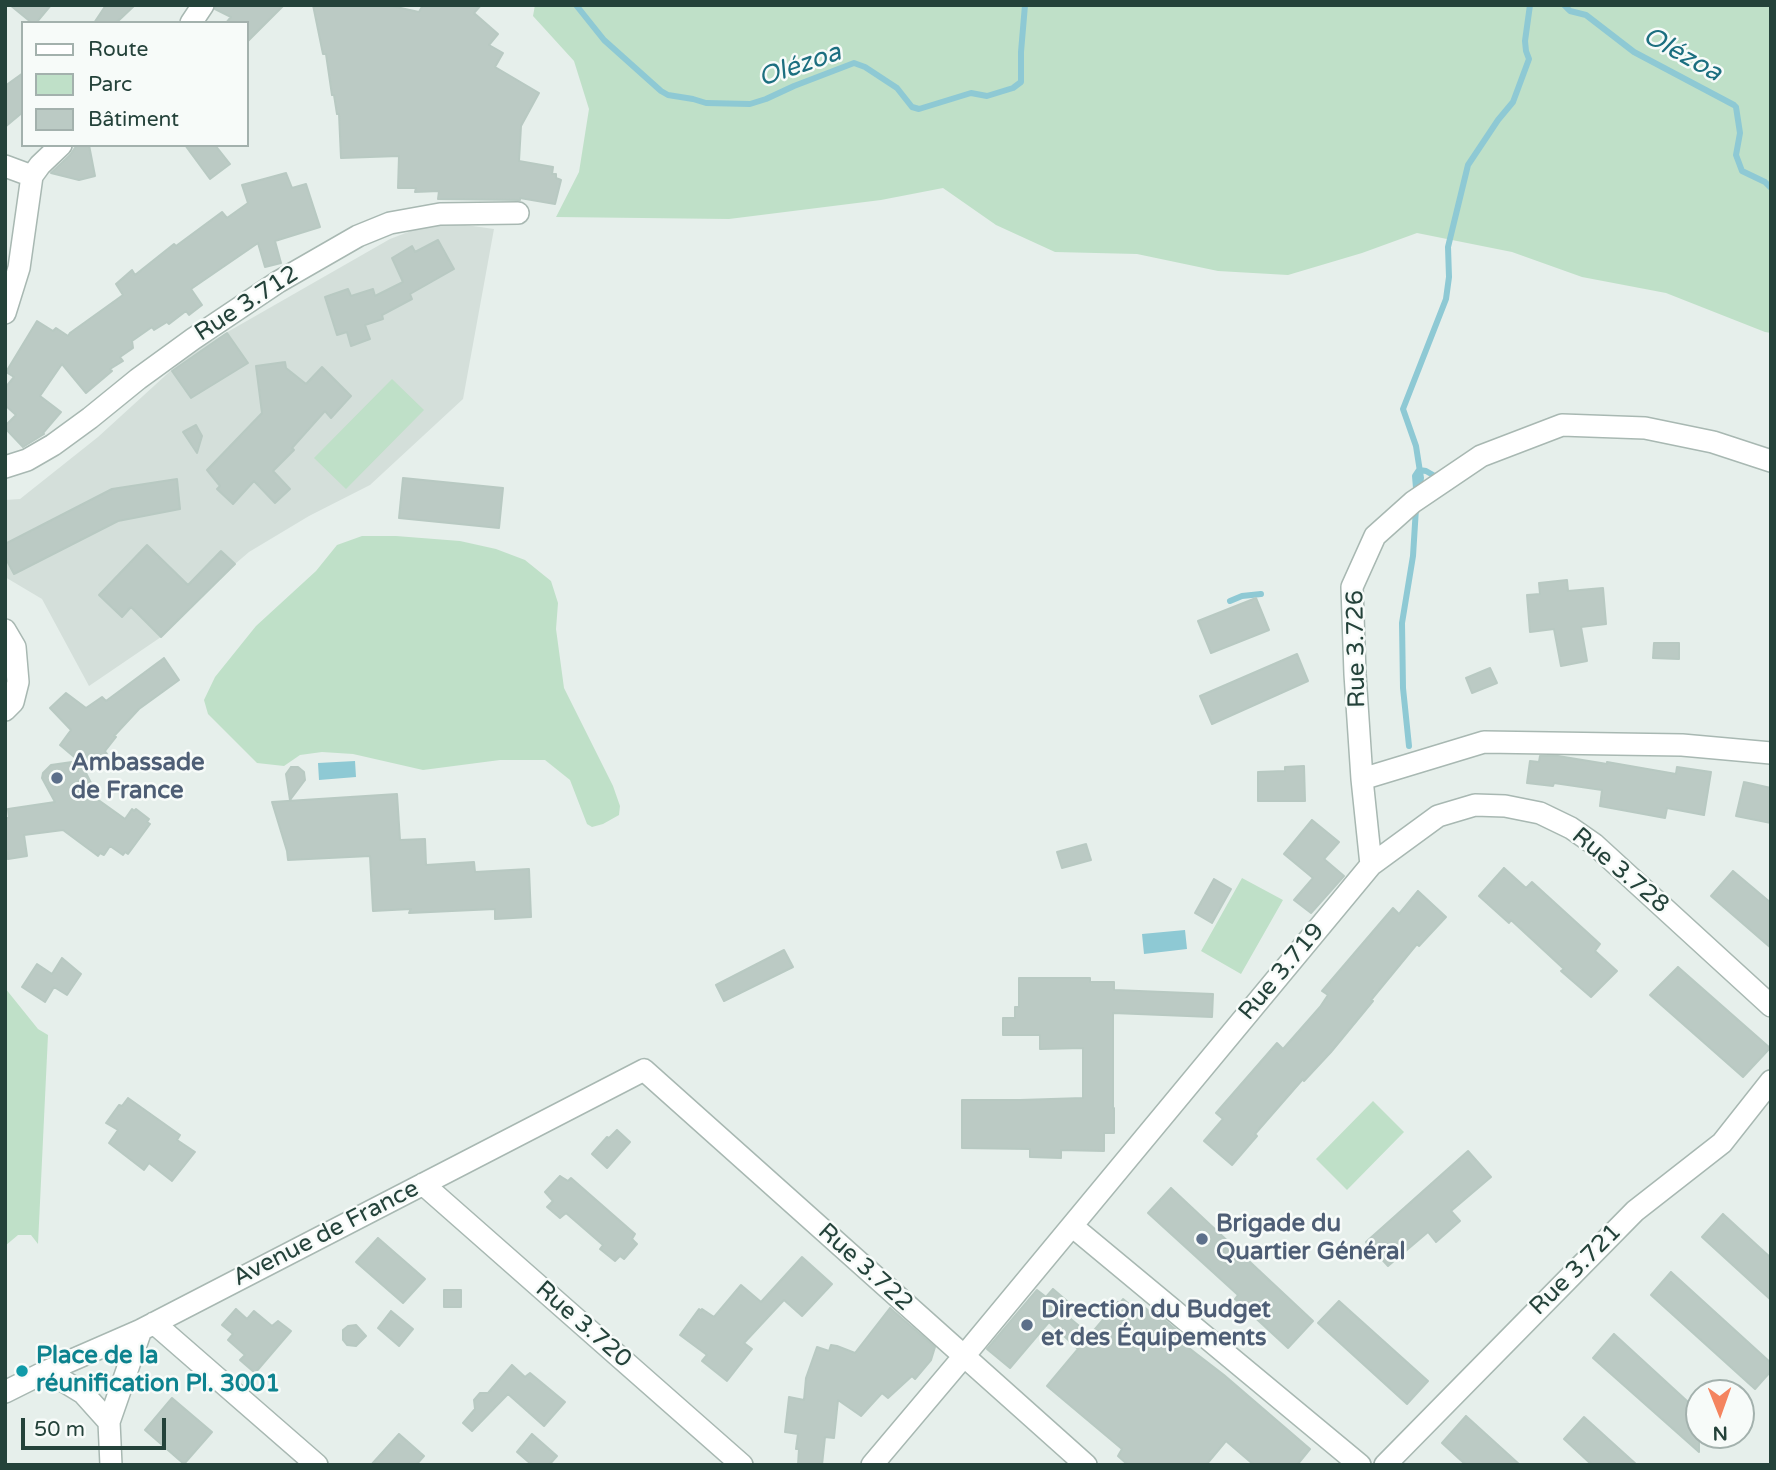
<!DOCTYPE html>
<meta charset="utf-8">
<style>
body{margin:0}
#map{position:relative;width:1776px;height:1470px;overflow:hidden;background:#e6efeb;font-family:"Varela Round",sans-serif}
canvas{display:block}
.frame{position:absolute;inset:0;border:7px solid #24423a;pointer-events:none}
.legend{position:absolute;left:21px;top:21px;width:228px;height:126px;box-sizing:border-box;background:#f7fbf9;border:2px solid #a3b1ad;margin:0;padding:9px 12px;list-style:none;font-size:21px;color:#24423a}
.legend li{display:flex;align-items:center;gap:14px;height:35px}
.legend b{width:35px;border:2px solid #a3b1ad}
.north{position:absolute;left:1685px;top:1379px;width:70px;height:70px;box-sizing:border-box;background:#f7fbf9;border:2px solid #a3b1ad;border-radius:50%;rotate:179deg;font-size:19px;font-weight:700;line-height:28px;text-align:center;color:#24423a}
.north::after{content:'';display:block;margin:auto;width:24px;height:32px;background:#f4845f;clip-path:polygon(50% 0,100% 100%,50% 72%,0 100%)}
.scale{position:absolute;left:21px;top:1418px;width:145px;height:32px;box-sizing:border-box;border:4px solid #24423a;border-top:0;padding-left:9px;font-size:21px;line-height:24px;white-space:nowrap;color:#24423a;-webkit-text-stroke:5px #f7fbf9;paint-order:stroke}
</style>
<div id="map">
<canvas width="1776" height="1470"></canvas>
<div class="frame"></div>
<ul class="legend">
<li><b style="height:9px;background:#fff"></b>Route</li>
<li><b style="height:19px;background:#bfe0c8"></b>Parc</li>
<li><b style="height:19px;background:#bbcac4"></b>Bâtiment</li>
</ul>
<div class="north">N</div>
<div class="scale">50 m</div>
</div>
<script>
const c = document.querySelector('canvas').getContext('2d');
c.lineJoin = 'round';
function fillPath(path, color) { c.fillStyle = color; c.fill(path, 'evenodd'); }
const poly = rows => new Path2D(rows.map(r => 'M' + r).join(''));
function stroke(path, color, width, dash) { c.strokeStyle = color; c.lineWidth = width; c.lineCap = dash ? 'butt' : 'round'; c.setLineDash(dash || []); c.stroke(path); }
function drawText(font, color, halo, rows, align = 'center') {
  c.font = font + ' "Varela Round",sans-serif'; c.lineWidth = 5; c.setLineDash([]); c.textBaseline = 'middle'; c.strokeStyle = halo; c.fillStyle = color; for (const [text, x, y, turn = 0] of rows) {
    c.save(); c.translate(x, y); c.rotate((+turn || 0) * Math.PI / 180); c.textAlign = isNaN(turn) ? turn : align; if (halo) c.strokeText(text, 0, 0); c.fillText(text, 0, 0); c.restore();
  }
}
fillPath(poly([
 [437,221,494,229,463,399,370,485,309,516,249,552,235,564,161,637,89,686,42,599,5,577,5,500,20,499,98,437,189,354,390,239]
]), '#d4dfda');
fillPath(poly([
 [535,5,1771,5,1771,333,1765,332,1666,293,1582,277,1512,252,1417,233,1362,253,1288,275,1218,271,1137,254,1055,252,996,225,943,188,881,200,729,219,556,217,579,172,589,109,574,61,533,16],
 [392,379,424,410,346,489,314,458],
 [362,536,396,536,460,541,496,549,525,560,551,581,558,603,556,629,564,688,613,786,620,806,619,815,603,824,592,827,587,824,570,780,545,760,500,760,423,770,353,754,322,752,300,755,284,766,257,763,208,714,204,700,215,677,256,626,316,571,337,545],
 [1242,878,1283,900,1241,974,1201,951],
 [5,988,38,1029,48,1035,38,1244,31,1235,18,1235,5,1246],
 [1373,1101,1404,1132,1347,1190,1316,1159]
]), '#bfe0c8');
fillPath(poly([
 [355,761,356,777,319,780,318,763],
 [1185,930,1187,949,1144,954,1142,934]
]), '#8ec9d4');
stroke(poly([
 [576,5,604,40,661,91,668,95,693,99,706,103,750,104,766,99,794,86,854,63,865,67,897,88,912,107,919,109,971,93,987,96,1013,88,1021,82,1021,52,1025,5],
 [1564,5,1570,11,1586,15,1634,52,1734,105,1736,107,1740,133,1736,155,1742,171,1765,182,1771,188],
 [1416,488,1415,476,1419,470,1426,471,1433,475],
 [1419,490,1421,478,1416,446,1403,409,1446,299,1449,277,1448,247,1468,165,1498,120,1513,102,1529,59,1526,51,1525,41,1530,5],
 [1230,601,1242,596,1261,594],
 [1409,746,1403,688,1402,623,1413,556,1416,508]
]), '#8ec9d4', 6);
const building = poly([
 [10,5,51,5,36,23,32,23,10,5],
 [106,5,135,5,116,23,94,23,106,5],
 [216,5,284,5,247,42,247,23,226,23,231,17,215,9,216,5],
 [313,5,387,5,419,12,423,5,481,5,474,13,498,34,489,45,503,53,495,67,539,93,521,126,519,161,553,167,552,174,556,174,556,178,561,180,555,204,520,198,520,200,438,199,439,191,415,192,416,188,398,188,399,156,341,158,339,114,337,114,334,95,332,95,326,54,323,54,313,5],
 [23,73,23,112,5,127,5,86,23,73],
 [77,145,89,145,95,176,79,180,51,173,70,155,77,145],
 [185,145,215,145,230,164,210,179,185,145],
 [286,173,292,188,306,184,320,227,275,241,281,263,265,267,258,243,191,289,202,305,189,315,186,311,169,324,167,322,154,330,152,327,132,341,133,348,120,357,123,361,110,369,112,371,86,393,62,364,40,396,61,412,43,433,44,434,23,447,5,428,5,426,16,415,5,405,5,388,14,377,6,372,37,321,53,331,56,328,68,336,70,333,123,295,116,284,132,270,135,275,174,244,176,246,222,212,227,218,248,203,242,185,286,173],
 [438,240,454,269,410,294,412,299,382,315,383,319,365,325,370,339,351,346,347,332,337,335,325,297,348,289,351,296,373,289,375,296,403,282,392,258,412,246,415,252,438,240],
 [227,333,248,363,191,398,172,371,227,333],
 [285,362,286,368,306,384,322,367,351,396,331,418,325,411,292,448,294,450,273,471,290,489,275,503,254,481,233,504,217,489,220,486,207,470,262,413,256,366,285,362],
 [196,425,202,436,197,453,183,432,196,425],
 [403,478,503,488,499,528,399,518,403,478],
 [177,479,180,509,118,521,14,574,5,557,5,544,112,489,177,479],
 [147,545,188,585,221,551,235,564,161,637,131,607,122,617,99,595,147,545],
 [1567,580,1568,591,1603,588,1606,624,1581,627,1587,661,1561,666,1554,629,1530,632,1527,595,1540,594,1539,583,1567,580],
 [1256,598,1269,630,1211,653,1198,621,1256,598],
 [1654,643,1679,643,1679,659,1653,658,1654,643],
 [1297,654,1308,681,1212,724,1200,696,1297,654],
 [164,658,179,680,139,709,114,736,116,737,105,751,107,754,104,762,83,765,81,763,94,789,100,794,97,799,125,819,132,809,134,811,136,809,149,819,147,822,150,824,128,854,125,852,123,855,110,846,104,855,100,853,98,856,63,830,24,835,27,856,8,859,7,852,5,852,5,818,9,818,8,809,55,802,42,778,43,773,51,765,79,761,60,745,71,730,50,708,66,693,86,708,102,697,106,701,164,658],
 [1490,668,1497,683,1472,693,1466,678,1490,668],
 [1540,756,1558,756,1607,764,1607,762,1676,774,1677,767,1711,772,1704,815,1667,808,1665,818,1600,806,1602,790,1554,783,1553,786,1527,783,1530,761,1539,762,1540,756],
 [1304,766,1305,801,1258,801,1258,772,1285,771,1285,767,1304,766],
 [291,767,298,767,304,772,305,780,290,800,286,774,291,767],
 [1744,782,1771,788,1771,823,1736,816,1744,782],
 [397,794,400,840,425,839,426,865,474,862,475,872,529,869,531,917,495,919,495,909,409,913,411,909,373,911,370,856,288,860,287,851,272,802,397,794],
 [1312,820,1339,842,1324,859,1344,876,1311,913,1294,900,1313,878,1284,854,1312,820],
 [1086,844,1091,860,1062,868,1057,852,1086,844],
 [1504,868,1526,888,1532,882,1600,944,1595,951,1617,971,1591,997,1561,971,1564,969,1511,920,1509,923,1479,896,1504,868],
 [1733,871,1771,903,1771,948,1711,896,1733,871],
 [1214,879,1231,889,1212,923,1195,913,1214,879],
 [1418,891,1446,917,1419,946,1417,944,1371,1000,1373,1001,1331,1052,1304,1081,1303,1079,1255,1134,1257,1136,1232,1165,1204,1141,1223,1119,1216,1113,1277,1043,1283,1049,1320,1007,1328,995,1322,991,1393,908,1399,914,1418,891],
 [784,950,793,967,724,1001,716,985,784,950],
 [62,958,81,974,67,995,54,987,45,1002,22,987,37,964,52,974,62,958],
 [1678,967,1770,1048,1743,1077,1650,995,1678,967],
 [1019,978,1090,978,1090,982,1114,982,1114,990,1213,994,1212,1017,1113,1013,1113,1108,1114,1108,1114,1133,1104,1133,1104,1151,1061,1150,1061,1158,1030,1157,1030,1149,962,1148,962,1100,1020,1100,1083,1098,1083,1048,1040,1049,1040,1035,1003,1035,1003,1018,1015,1018,1015,1007,1019,1007,1019,978],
 [128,1098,180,1135,177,1140,195,1152,172,1181,149,1163,144,1170,109,1143,118,1130,106,1123,119,1105,122,1106,128,1098],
 [617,1130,630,1142,607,1168,592,1154,607,1137,609,1138,617,1130],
 [1468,1151,1491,1177,1451,1211,1460,1221,1436,1242,1428,1232,1388,1266,1366,1242,1468,1151],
 [560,1176,568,1181,571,1178,635,1234,632,1239,637,1244,624,1259,620,1256,615,1261,600,1249,603,1245,566,1213,560,1218,547,1207,553,1201,545,1192,560,1176],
 [1171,1188,1313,1321,1288,1348,1235,1299,1238,1295,1148,1213,1171,1188],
 [1723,1214,1771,1258,1771,1300,1702,1237,1723,1214],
 [378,1238,425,1279,403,1303,356,1262,378,1238],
 [802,1257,832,1284,802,1316,784,1300,744,1343,752,1349,727,1381,702,1361,707,1355,680,1335,699,1309,702,1311,702,1309,714,1317,741,1285,761,1302,802,1257],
 [1671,1272,1771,1363,1771,1371,1755,1389,1651,1295,1671,1272],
 [1053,1289,1067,1301,1060,1310,1090,1335,1118,1302,1119,1304,1123,1299,1138,1311,1143,1306,1159,1320,1161,1317,1188,1340,1185,1345,1224,1375,1310,1449,1297,1465,1254,1465,1226,1441,1206,1465,1128,1465,1118,1456,1122,1449,1047,1386,1078,1349,1049,1322,1010,1368,987,1349,1037,1290,1046,1297,1053,1289],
 [444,1290,461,1290,461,1307,444,1307,444,1290],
 [1339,1301,1428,1381,1407,1404,1318,1323,1339,1301],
 [890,1308,935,1347,931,1360,915,1379,912,1376,888,1398,882,1393,861,1416,838,1400,834,1438,825,1437,822,1465,798,1465,799,1449,796,1449,798,1434,785,1432,789,1397,804,1400,806,1378,817,1347,829,1351,831,1345,837,1346,855,1353,890,1308],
 [236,1309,247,1319,254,1311,272,1326,278,1321,291,1331,255,1373,240,1360,245,1355,228,1340,233,1334,222,1325,236,1309],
 [391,1311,413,1329,399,1346,378,1328,391,1311],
 [356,1325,366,1336,356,1346,347,1345,343,1340,343,1330,348,1326,356,1325],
 [1614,1334,1699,1412,1699,1452,1593,1358,1614,1334],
 [512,1365,525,1377,530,1373,565,1402,544,1426,508,1394,472,1431,463,1423,475,1409,474,1400,480,1393,488,1393,512,1365],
 [172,1398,212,1432,184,1464,145,1430,172,1398],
 [1466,1416,1520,1465,1466,1465,1442,1443,1466,1416],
 [1584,1417,1637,1465,1592,1465,1564,1439,1584,1417],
 [399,1434,424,1456,416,1465,371,1465,399,1434],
 [532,1434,557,1456,549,1465,532,1465,517,1452,532,1434]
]);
fillPath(building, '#bbcac4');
stroke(building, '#b8c9c2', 2);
const minor = poly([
 [191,23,203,5],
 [5,166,32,176],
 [5,313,19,268,32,176,40,165,61,145],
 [5,467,27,460,53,445,90,418,138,379,193,339,278,282,358,236,390,223,440,214,518,213],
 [5,630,15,647,18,682,13,702,5,710],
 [1362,779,1355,674,1352,587,1375,536,1413,502,1481,456,1562,425,1645,428,1713,442,1771,461],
 [1371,865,1438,816,1475,805,1505,806,1540,813,1571,828,1594,844,1771,1006],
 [423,1184,742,1465],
 [1072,1226,1360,1465],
 [154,1323,317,1465],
 [47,1371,83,1393,109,1422,111,1465],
 [5,1392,47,1371,141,1330,644,1070,1086,1465],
 [109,1422,141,1330],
 [872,1465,964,1356,1371,865,1362,779,1484,742,1682,745,1771,753],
 [1385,1465,1635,1211,1722,1143,1771,1081]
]);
stroke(minor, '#a8b8b2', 24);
stroke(minor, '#fff', 21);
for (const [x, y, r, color] of [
 [57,778,7,"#5c6f8a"],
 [1202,1239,7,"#5c6f8a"],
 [1027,1325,7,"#5c6f8a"],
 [22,1371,7,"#0f9aa8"]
]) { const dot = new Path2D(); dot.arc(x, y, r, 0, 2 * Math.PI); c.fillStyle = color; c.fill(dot); stroke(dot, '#f7fbf9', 2.5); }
drawText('24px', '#24423a', '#f7fbf9', [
 ["Rue 3.712",247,304,-33],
 ["Rue 3.726",1357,649,-91],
 ["Rue 3.728",1620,871,40],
 ["Rue 3.719",1282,972,-50],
 ["Avenue de France",326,1234,-27],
 ["Rue 3.722",865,1268,42],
 ["Rue 3.721",1576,1270,-45],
 ["Rue 3.720",583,1325,41]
]);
drawText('bold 24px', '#4e5e75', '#f7fbf9', [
 ["Ambassade",71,764],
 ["de France",71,792],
 ["Brigade du",1216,1225],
 ["Quartier Général",1216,1253],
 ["Direction du Budget",1041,1311],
 ["et des Équipements",1041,1339]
], 'left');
drawText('bold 24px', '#0d838f', '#f7fbf9', [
 ["Place de la",36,1357],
 ["réunification Pl. 3001",36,1385]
], 'left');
drawText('italic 26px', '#1c6f80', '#f7fbf9', [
 ["Olézoa",1682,55,29],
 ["Olézoa",800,66,-19]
]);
</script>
